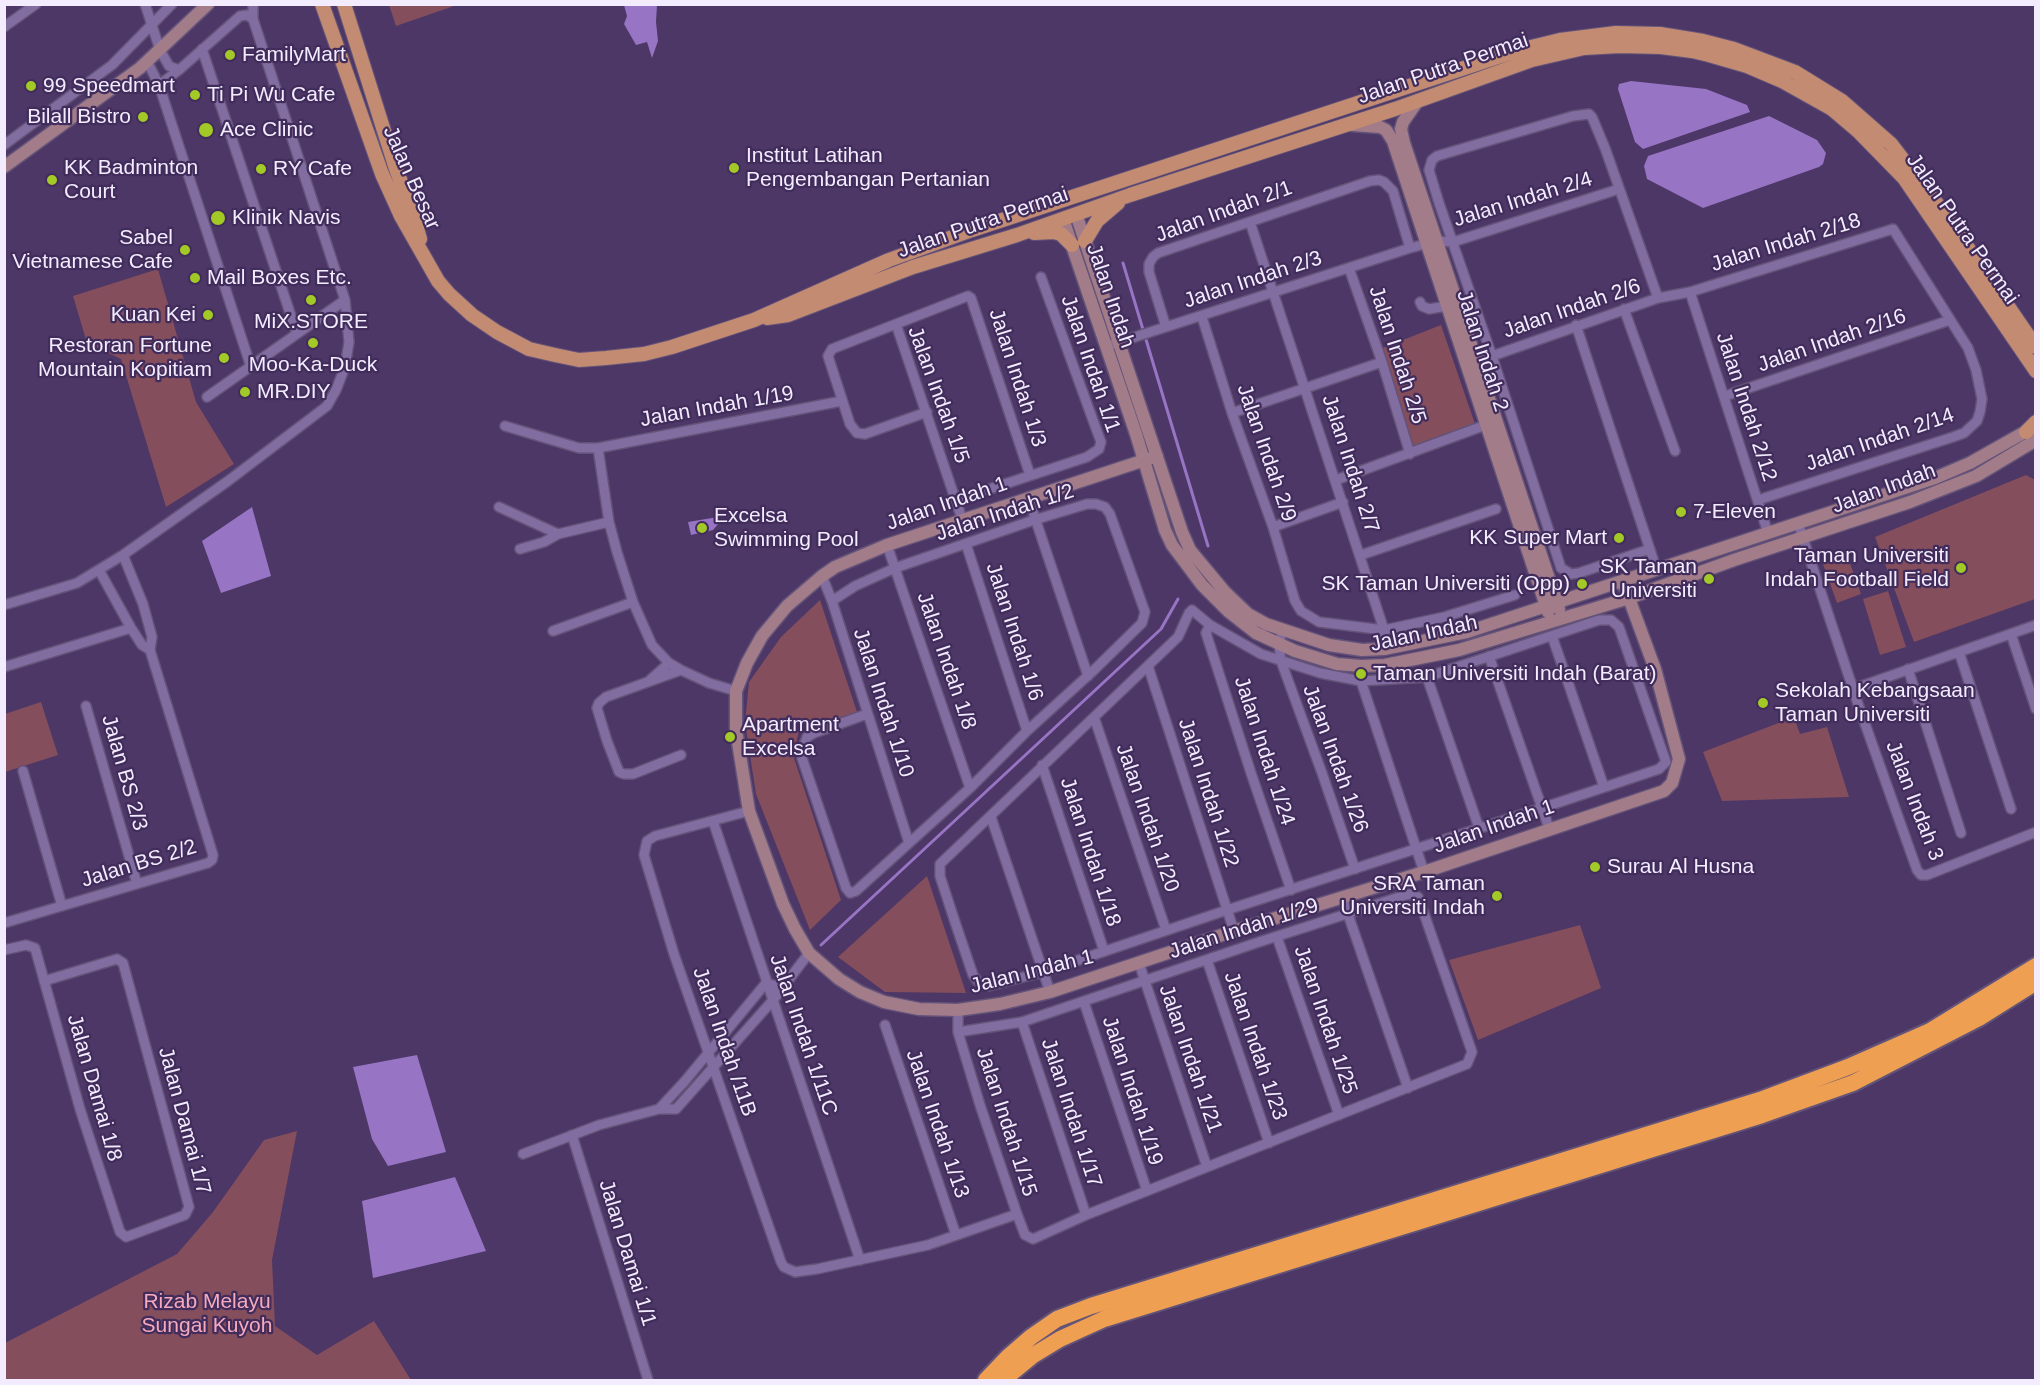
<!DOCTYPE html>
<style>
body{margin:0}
#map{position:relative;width:2040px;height:1385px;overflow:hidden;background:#4c3766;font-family:Helvetica,sans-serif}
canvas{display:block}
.frame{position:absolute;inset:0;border:6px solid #f2ecfe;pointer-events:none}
</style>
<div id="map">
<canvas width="2040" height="1385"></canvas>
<div class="frame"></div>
</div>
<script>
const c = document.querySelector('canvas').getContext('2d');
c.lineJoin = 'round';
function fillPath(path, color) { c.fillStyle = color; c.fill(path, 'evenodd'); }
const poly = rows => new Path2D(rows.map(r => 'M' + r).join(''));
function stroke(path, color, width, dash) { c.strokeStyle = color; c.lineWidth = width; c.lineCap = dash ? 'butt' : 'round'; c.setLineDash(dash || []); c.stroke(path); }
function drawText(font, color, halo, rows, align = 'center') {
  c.font = font + ' Helvetica,sans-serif'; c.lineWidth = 4.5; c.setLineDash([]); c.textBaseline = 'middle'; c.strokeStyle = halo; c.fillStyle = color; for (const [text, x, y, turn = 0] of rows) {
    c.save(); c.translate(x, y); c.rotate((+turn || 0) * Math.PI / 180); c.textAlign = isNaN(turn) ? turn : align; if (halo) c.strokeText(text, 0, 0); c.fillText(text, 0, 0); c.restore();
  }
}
fillPath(poly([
 [389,5,389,4,457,5,396,26],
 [158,269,196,402,234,464,166,507,121,359,87,343,73,296],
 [1441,325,1475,424,1412,448,1380,349],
 [2026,475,2035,480,2035,599,1914,642,1875,537],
 [1847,555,1861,594,1837,603,1823,564],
 [1888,591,1906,647,1880,655,1863,599],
 [820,600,857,712,799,731,793,755,841,900,810,930,756,794,745,723,749,682,781,637],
 [41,702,58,755,5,772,5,714],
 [1794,717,1800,734,1827,727,1849,797,1722,801,1703,752],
 [927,876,966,993,885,992,838,957],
 [1580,925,1601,988,1478,1040,1449,960],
 [297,1131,272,1260,275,1326,317,1355,374,1321,411,1380,5,1380,5,1343,177,1254,213,1212,264,1140]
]), '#844e5d');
fillPath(poly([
 [624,5,657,5,656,22,658,41,652,58,647,42,636,45,624,24,627,16],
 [1631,81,1706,89,1747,105,1750,112,1643,149,1635,142,1618,89,1619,84],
 [1769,116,1817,140,1826,153,1823,164,1819,167,1703,208,1647,179,1644,166,1648,156],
 [252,507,271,576,221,593,202,541],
 [718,517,720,518,720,522,713,530,691,535,688,522],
 [417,1055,446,1152,388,1166,372,1139,353,1067],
 [455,1177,486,1251,373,1278,362,1201]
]), '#9774c4');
stroke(poly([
 [1123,263,1208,546],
 [821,945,1161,629,1178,599]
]), '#9774c4', 3);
const street = poly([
 [145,4,160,50,169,66,179,70],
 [4,27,36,4],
 [202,49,297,334],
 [147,61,159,85],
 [4,145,112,65,172,4],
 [1250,222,1384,630,1384,649],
 [1349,268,1382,362,1410,454],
 [1690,292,1768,533],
 [1420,302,1422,306,1429,309,1447,306],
 [1624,309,1675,451],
 [1202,317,1232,413,1273,527,1295,601,1301,611,1319,622,1384,630,1444,617,1515,595],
 [896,324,962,519],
 [1576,325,1657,571],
 [1166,327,1149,272,1149,264,1153,257,1158,253,1370,181,1379,180,1384,182,1393,191,1410,248],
 [1107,346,1410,248,1437,241,1453,242,1619,189],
 [1472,363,1658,298,1690,292,1893,229,1968,348,1976,370,1982,399,1980,412,1977,421,1964,433,1953,437,1758,500],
 [251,367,159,85,179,70,240,16,247,15,253,19],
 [1725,396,1950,320],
 [207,397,345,300],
 [927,412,865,434,857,433,850,424,828,356,832,349,837,347,968,296,971,298,1030,475],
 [1232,413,1382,362],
 [505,426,579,448,598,448,842,401],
 [598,448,609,522,617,552,633,602,652,645,669,663,681,670,709,683,736,691],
 [1336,480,1491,423],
 [1028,497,1088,676],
 [956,500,1087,457,1099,449,1101,442,1098,434,1041,277],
 [499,507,558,534],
 [1798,523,1858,704,1917,870,1921,875,1927,875,2036,832],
 [1273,527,1343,502],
 [966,544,1027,731],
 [887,545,970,788],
 [520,549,544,542,558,534,609,522],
 [1650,549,1579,573,1571,574,1561,568,1492,356,1439,203,1429,170,1432,160,1437,156,1573,116,1589,114,1592,117,1605,148,1658,298],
 [123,555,143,604,152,637,150,650],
 [1361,555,1496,509],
 [99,570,131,628,142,645,150,650],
 [822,576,832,601,909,843],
 [832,601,855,586,895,568,1034,520,1087,504,1096,504,1105,507,1110,514,1145,612,1142,623,1093,671,1027,731,970,788,856,891,850,893,846,888,802,758,802,751,807,737,814,733,867,714],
 [4,605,77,583,123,555,228,481,327,406,336,390,345,367,349,342,345,300,253,19,253,4],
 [1192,610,1210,625,1261,654,1320,673,1361,681,1427,677,1599,620,1611,620,1619,627,1666,762,1659,769,1542,808,1227,910,1043,972,988,986,979,983,973,975,955,922,940,876,940,864,1178,637,1189,613,1192,610],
 [1210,625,1206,633,1251,773,1291,890],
 [1282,630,1279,646,1281,661,1322,773,1355,869],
 [553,631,633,602],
 [2011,634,2036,709],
 [1552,636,1604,787],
 [1959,652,2011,809],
 [1489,656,1549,828],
 [1148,666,1234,931],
 [4,667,131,628],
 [1908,669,1961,833],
 [681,670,606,697,599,703,597,708,607,741,619,772,624,774,633,774,681,755],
 [1427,677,1479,828],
 [650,680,669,663],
 [1361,681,1424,872],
 [1853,689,2036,625],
 [86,706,137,884],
 [1094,717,1166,930],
 [1042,765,1104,951],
 [23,771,62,906],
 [749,811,655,836,647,841,644,855,674,954,781,1262,784,1267,795,1272,817,1269,928,1245,1017,1214],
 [991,817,1050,992],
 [713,821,860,1260],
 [1342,897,1408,1088],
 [4,923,208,863,212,860,213,855,150,650],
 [1277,937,1339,1115],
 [4,950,26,945,35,948,80,1109,120,1232,126,1237,185,1215,189,1207,123,963,117,959,44,981],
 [1207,960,1269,1143],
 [1139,963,1207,1167],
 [1084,1002,1147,1191],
 [1022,1022,1086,1215],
 [885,1025,956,1235],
 [958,1032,1022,1022,1259,942,1409,894,1418,897,1420,902,1472,1052,1467,1064,1086,1215,1033,1239,1025,1235,1017,1214,980,1105,958,1032,958,1010],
 [659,1109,685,1081,766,983,783,988],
 [572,1135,648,1380],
 [523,1154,599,1125,659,1109,676,1109,774,999,809,953]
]);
const secondary = poly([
 [1417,102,1403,122,1401,129,1404,143,1559,609],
 [1352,125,1380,127,1386,130,1393,141,1548,612],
 [4,167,140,68,208,4],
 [1076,214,1182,532,1190,550,1225,592,1248,614,1266,624,1329,645,1362,650,1384,649,1467,632,1935,478,1970,463,2032,428],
 [1063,219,1136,434,1165,530,1172,545,1202,585,1228,611,1256,633,1295,651,1337,664,1361,666,1385,665,1459,650,1629,598,1734,560,1910,502,1976,476,2036,440],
 [1157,456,887,545,835,567,822,576,787,606,762,636,747,663,736,691,736,730,749,811,783,904,795,929,809,953,839,979,860,992,884,1002,919,1009,958,1010,1000,1004,1050,992,1234,931,1424,872,1664,791,1672,783,1679,759,1655,669,1623,582]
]);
const primary = poly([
 [322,4,382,174,401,216,438,281,449,294,472,315,497,332,529,349,555,355,579,360,606,358,644,354,672,347,754,320,889,260,972,230,1519,50,1560,40,1616,33,1660,34,1703,41,1734,49,1795,72,1842,101,1891,144,1941,209,2036,347],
 [344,4,396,169,412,211,420,239],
 [1034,233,1054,232,1061,234,1072,245],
 [1085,241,1097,221,1118,203],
 [767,318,788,315,913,267,1017,235,1130,195,1395,109,1532,60,1584,48,1620,46,1661,47,1692,51,1709,55,1747,66,1782,81,1832,109,1859,132,1904,178,2036,371],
 [2026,432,2036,422]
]);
const highway = poly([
 [986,1380,1008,1357,1031,1337,1057,1319,1091,1306,1760,1100,1848,1067,1930,1031,2036,966],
 [1003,1380,1032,1356,1060,1339,1104,1319,1762,1115,1853,1083,1979,1018,2036,982]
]);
stroke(street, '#645379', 12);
stroke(secondary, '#645379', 15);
stroke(primary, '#645379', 16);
stroke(highway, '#645379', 20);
stroke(street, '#826da1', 9);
stroke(secondary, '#a27c89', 12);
stroke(primary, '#c38b71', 14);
stroke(highway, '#ee9f51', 16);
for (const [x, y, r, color] of [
 [230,55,6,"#a3c927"],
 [31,86,6,"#a3c927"],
 [195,95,6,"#a3c927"],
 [143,117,6,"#a3c927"],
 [206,130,8,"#a3c927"],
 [734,168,6,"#a3c927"],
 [261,169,6,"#a3c927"],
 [52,180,6,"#a3c927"],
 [218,218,8,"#a3c927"],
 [185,250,6,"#a3c927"],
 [195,278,6,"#a3c927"],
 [311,300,6,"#a3c927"],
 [208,315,6,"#a3c927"],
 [313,343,6,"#a3c927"],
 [224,358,6,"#a3c927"],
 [245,392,6,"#a3c927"],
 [1681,512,6,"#a3c927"],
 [702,528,6,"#a3c927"],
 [1619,538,6,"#a3c927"],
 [1961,568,6,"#a3c927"],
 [1709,579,6,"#a3c927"],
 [1582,584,6,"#a3c927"],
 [1361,674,6,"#a3c927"],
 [1763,703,6,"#a3c927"],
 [730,737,6,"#a3c927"],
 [1595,867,6,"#a3c927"],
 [1497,896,6,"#a3c927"]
]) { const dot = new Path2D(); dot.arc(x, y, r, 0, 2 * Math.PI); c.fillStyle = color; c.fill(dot); stroke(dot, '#412c5b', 2); }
drawText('21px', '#f2ecfe', '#412c5b', [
 ["FamilyMart",242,55],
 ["99 Speedmart",43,86],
 ["Ti Pi Wu Cafe",207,95],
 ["Bilall Bistro",131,117,"right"],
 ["Ace Clinic",220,130],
 ["Institut Latihan",746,156],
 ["Pengembangan Pertanian",746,180],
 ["KK Badminton",64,168],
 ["Court",64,192],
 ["RY Cafe",273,169],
 ["Klinik Navis",232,218],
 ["Sabel",173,238,"right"],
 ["Vietnamese Cafe",173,262,"right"],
 ["Mail Boxes Etc.",207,278],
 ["Kuan Kei",196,315,"right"],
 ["MiX.STORE",311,322,"center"],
 ["Restoran Fortune",212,346,"right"],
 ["Mountain Kopitiam",212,370,"right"],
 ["Moo-Ka-Duck",313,365,"center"],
 ["MR.DIY",257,392],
 ["7-Eleven",1693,512],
 ["Excelsa",714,516],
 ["Swimming Pool",714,540],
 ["KK Super Mart",1607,538,"right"],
 ["Taman Universiti",1949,556,"right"],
 ["Indah Football Field",1949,580,"right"],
 ["SK Taman",1697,567,"right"],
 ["Universiti",1697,591,"right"],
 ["SK Taman Universiti (Opp)",1570,584,"right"],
 ["Taman Universiti Indah (Barat)",1373,674],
 ["Sekolah Kebangsaan",1775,691],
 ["Taman Universiti",1775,715],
 ["Apartment",742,725],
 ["Excelsa",742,749],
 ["Surau Al Husna",1607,867],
 ["SRA Taman",1485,884,"right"],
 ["Universiti Indah",1485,908,"right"]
], 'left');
drawText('21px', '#f2ecfe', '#412c5b', [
 ["Jalan Putra Permai",1443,69,-19],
 ["Jalan Besar",411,178,66],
 ["Jalan Indah 2/4",1523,200,-17],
 ["Jalan Indah 2/1",1224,212,-20],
 ["Jalan Putra Permai",983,223,-19],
 ["Jalan Putra Permai",1962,229,55],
 ["Jalan Indah 2/18",1786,243,-17],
 ["Jalan Indah 2/3",1253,280,-18],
 ["Jalan Indah",1110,296,71],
 ["Jalan Indah 2/6",1572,309,-19],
 ["Jalan Indah 2/16",1832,341,-19],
 ["Jalan Indah 2",1482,351,72],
 ["Jalan Indah 2/5",1397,355,72],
 ["Jalan Indah 1/1",1090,364,71],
 ["Jalan Indah 1/3",1017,378,72],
 ["Jalan Indah 1/5",938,395,70],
 ["Jalan Indah 1/19",717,407,-10],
 ["Jalan Indah 2/12",1746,407,72],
 ["Jalan Indah 2/14",1880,440,-19],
 ["Jalan Indah 2/9",1266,453,71],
 ["Jalan Indah 2/7",1350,464,72],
 ["Jalan Indah",1884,489,-20],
 ["Jalan Indah 1",947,504,-19],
 ["Jalan Indah 1/2",1005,513,-18],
 ["Jalan Indah 1/6",1014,632,72],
 ["Jalan Indah",1424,634,-12],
 ["Jalan Indah 1/8",946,661,71],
 ["Jalan Indah 1/10",883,703,72],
 ["Jalan Indah 1/24",1264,751,72],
 ["Jalan Indah 1/26",1335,759,70],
 ["Jalan BS 2/3",124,773,74],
 ["Jalan Indah 1/22",1208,793,72],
 ["Jalan Indah 3",1914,801,69],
 ["Jalan Indah 1/20",1147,818,71],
 ["Jalan Indah 1",1494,827,-19],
 ["Jalan Indah 1/18",1090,852,72],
 ["Jalan BS 2/2",139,864,-17],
 ["Jalan Indah 1/29",1244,929,-18],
 ["Jalan Indah 1",1032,972,-14],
 ["Jalan Indah 1/25",1325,1020,71],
 ["Jalan Indah 1/11C",803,1035,71],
 ["Jalan Indah /11B",724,1042,71],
 ["Jalan Indah 1/23",1255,1046,71],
 ["Jalan Indah 1/21",1190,1059,71],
 ["Jalan Damai 1/8",94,1088,74],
 ["Jalan Indah 1/19",1132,1091,72],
 ["Jalan Indah 1/17",1071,1113,72],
 ["Jalan Damai 1/7",184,1121,75],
 ["Jalan Indah 1/15",1006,1122,72],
 ["Jalan Indah 1/13",937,1124,71],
 ["Jalan Damai 1/1",627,1253,73]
]);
drawText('21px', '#f5aabd', '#412c5b', [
 ["Rizab Melayu",207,1302],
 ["Sungai Kuyoh",207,1326]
]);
</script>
